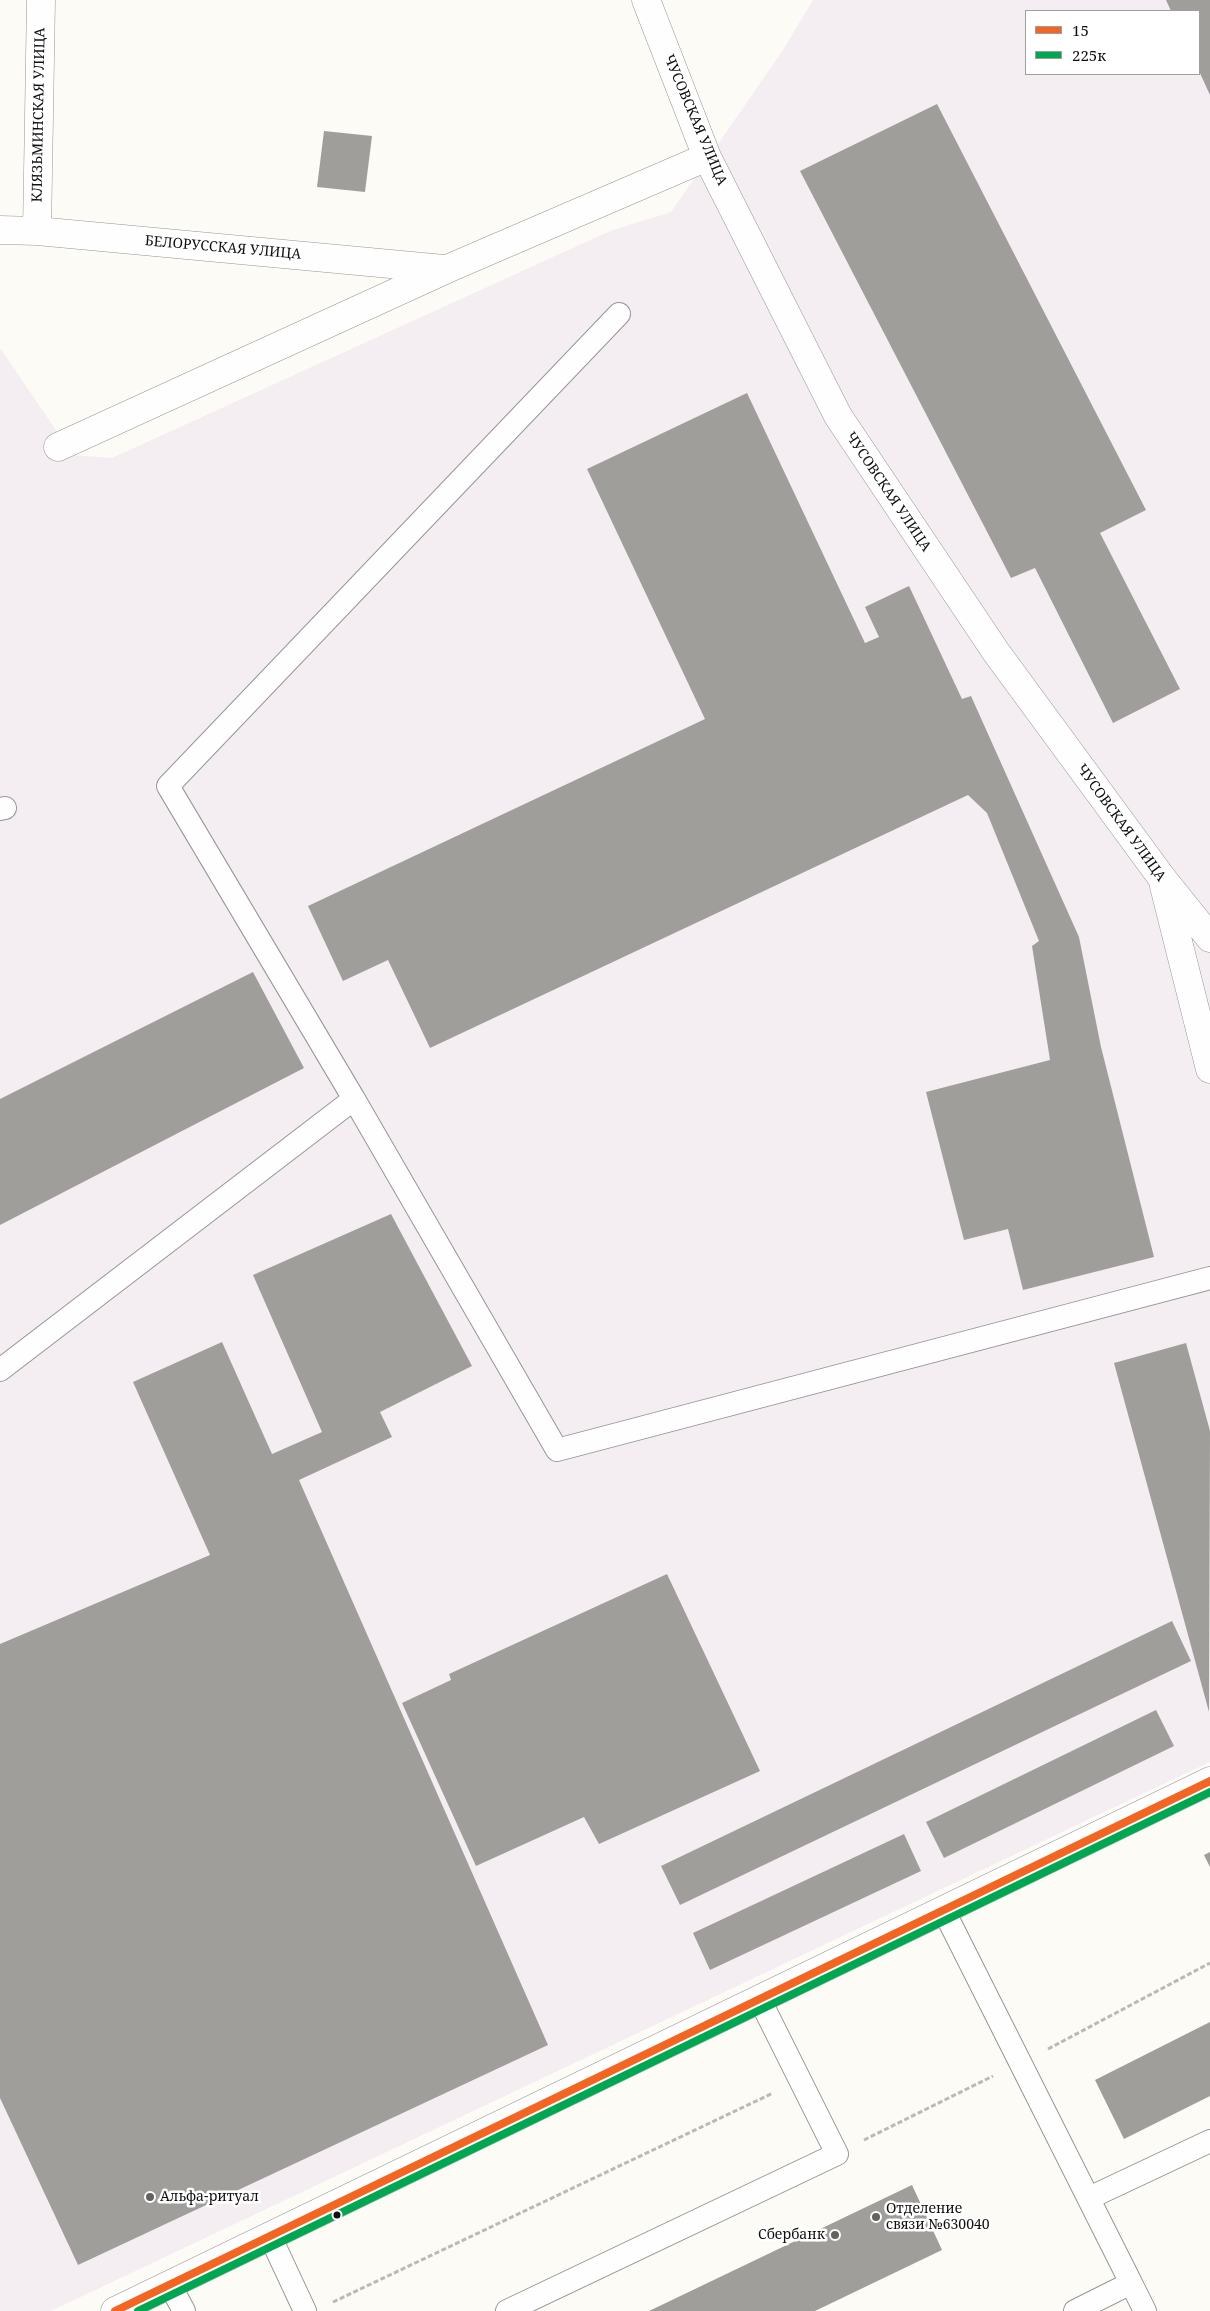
<!DOCTYPE html>
<meta charset="utf-8">
<style>
body{margin:0}
#map{position:relative;width:1210px;height:2311px;overflow:hidden;background:#fcfbf6;font-family:"Noto Serif",serif}
canvas{display:block}
.legend{position:absolute;left:1025px;top:10px;width:175px;height:65px;box-sizing:border-box;background:#fff;border:1px solid #9f9f9f;margin:0;padding:6px 9px;list-style:none;font-size:15px;color:#101010}
.legend li{display:flex;align-items:center;gap:10px;height:25px}
.legend b{width:25px;border:1px solid #9f9f9f}
</style>
<div id="map">
<canvas width="1210" height="2311"></canvas>
<ul class="legend">
<li><b style="height:6px;background:#f26522"></b>15</li>
<li><b style="height:6px;background:#00a651"></b>225к</li>
</ul>
</div>
<script>
const c = document.querySelector('canvas').getContext('2d');
c.lineJoin = 'round';
function fillPath(path, color) { c.fillStyle = color; c.fill(path, 'evenodd'); }
const poly = rows => new Path2D(rows.map(r => 'M' + r).join(''));
function stroke(path, color, width, dash) { c.strokeStyle = color; c.lineWidth = width; c.lineCap = dash ? 'butt' : 'round'; c.setLineDash(dash || []); c.stroke(path); }
function drawText(font, color, halo, rows, align = 'center') {
  c.font = font + ' "Noto Serif",serif'; c.lineWidth = 5; c.setLineDash([]); c.textBaseline = 'middle'; c.strokeStyle = halo; c.fillStyle = color; for (const [text, x, y, turn = 0] of rows) {
    c.save(); c.translate(x, y); c.rotate((+turn || 0) * Math.PI / 180); c.textAlign = isNaN(turn) ? turn : align; if (halo) c.strokeText(text, 0, 0); c.fillText(text, 0, 0); c.restore();
  }
}
fillPath(poly([
 [813,0,1210,0,1210,1762,51,2311,0,2311,0,348,73,455,112,458,610,231,671,212,783,50],
 [1026,11,1199,11,1199,74,1026,74]
]), '#f4eef2');
fillPath(poly([
 [1166,0,1210,0,1210,95,1199,71,1199,11,1171,11],
 [937,104,1146,510,1100,533,1180,689,1113,723,1035,568,1011,578,800,171],
 [324,131,372,136,365,192,317,187],
 [747,393,865,643,879,637,865,607,909,586,962,699,971,696,1079,937,1101,1047,1154,1257,1023,1290,1008,1229,964,1240,926,1092,1050,1060,1032,946,1039,941,987,813,968,795,430,1048,388,960,343,981,308,906,705,719,587,469],
 [253,972,304,1068,0,1225,0,1099],
 [391,1214,472,1366,380,1412,392,1437,299,1480,548,2045,78,2265,0,2098,0,1644,210,1555,133,1382,222,1342,272,1454,322,1432,253,1275],
 [1186,1343,1210,1431,1209,1712,1114,1363],
 [667,1574,760,1771,599,1844,584,1817,476,1866,402,1703,451,1680,449,1674],
 [1172,1621,1191,1661,680,1905,661,1866],
 [1156,1710,1174,1746,944,1858,926,1822],
 [904,1834,921,1871,710,1970,693,1933],
 [1210,1852,1210,1867,1204,1855],
 [1210,2022,1210,2096,1124,2139,1095,2080],
 [912,2185,942,2250,815,2311,649,2311]
]), '#a09e9b');
const lane = poly([
 [0,809,5,808],
 [354,1099,168,786,619,314],
 [0,1370,354,1099,557,1450,1210,1278],
 [944,1911,1131,2283,1075,2311],
 [1089,2198,1210,2141],
 [270,2236,305,2311],
 [1131,2283,1145,2311],
 [170,2285,184,2311],
 [507,2311,837,2154,760,2000]
]);
const street = poly([
 [646,0,707,157,838,416,996,652,1162,878,1210,938],
 [0,230,37,231,444,269],
 [37,231,41,0],
 [58,447,447,269,707,157],
 [1164,886,1210,1069],
 [115,2311,1210,1781]
]);
stroke(lane, '#969694', 24);
stroke(street, '#969694', 29);
stroke(poly([
 [1048,2049,1210,1963],
 [864,2140,993,2076],
 [333,2302,773,2093]
]), '#b9b9b8', 3, [5, 2.5]);
stroke(lane, '#fffefe', 22);
stroke(street, '#fffefe', 28);
stroke(poly([
 [115,2311,1210,1781]
]), '#f26522', 8);
stroke(poly([
 [138,2311,1210,1792]
]), '#00a651', 8);
for (const [x, y, r, color] of [
 [150,2197,5,"#636260"],
 [337,2215,4.5,"#101010"],
 [876,2217,5,"#636260"],
 [835,2235,5,"#636260"]
]) { const dot = new Path2D(); dot.arc(x, y, r, 0, 2 * Math.PI); c.fillStyle = color; c.fill(dot); stroke(dot, '#fff', 2); }
drawText('14px', '#101010', '#fff', [
 ["КЛЯЗЬМИНСКАЯ УЛИЦА",39,115,-89],
 ["ЧУСОВСКАЯ УЛИЦА",695,120,67],
 ["БЕЛОРУССКАЯ УЛИЦА",223,248,5],
 ["ЧУСОВСКАЯ УЛИЦА",888,492,56],
 ["ЧУСОВСКАЯ УЛИЦА",1121,823,54]
]);
drawText('14px', '#101010', '#fff', [
 ["Альфа-ритуал",160,2197],
 ["Отделение",886,2209],
 ["связи №630040",886,2225],
 ["Сбербанк",825,2235,"right"]
], 'left');
</script>
